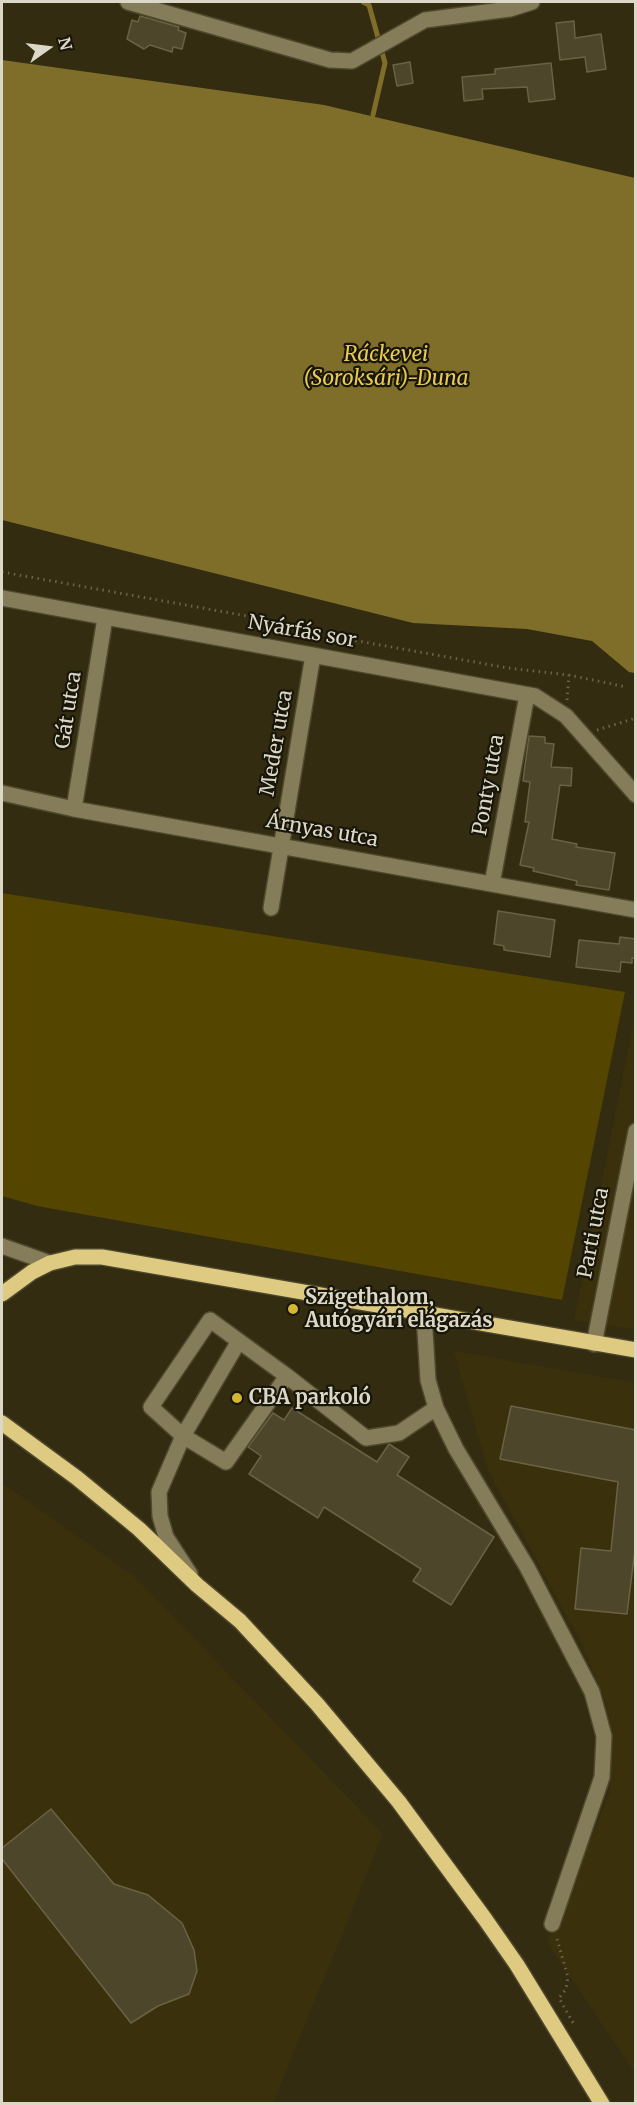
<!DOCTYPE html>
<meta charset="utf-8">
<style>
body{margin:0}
#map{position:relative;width:637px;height:2105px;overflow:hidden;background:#332c10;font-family:Merriweather,serif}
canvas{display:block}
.frame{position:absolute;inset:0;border:3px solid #dcd8c8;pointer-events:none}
.north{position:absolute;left:18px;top:18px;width:60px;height:60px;-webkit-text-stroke:4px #181509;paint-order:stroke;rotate:76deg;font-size:16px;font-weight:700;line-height:24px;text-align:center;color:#dcd8c8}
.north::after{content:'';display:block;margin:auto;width:21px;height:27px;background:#dcd8c8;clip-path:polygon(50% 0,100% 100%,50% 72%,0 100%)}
</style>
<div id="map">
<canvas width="637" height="2105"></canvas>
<div class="frame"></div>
<div class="north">N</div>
</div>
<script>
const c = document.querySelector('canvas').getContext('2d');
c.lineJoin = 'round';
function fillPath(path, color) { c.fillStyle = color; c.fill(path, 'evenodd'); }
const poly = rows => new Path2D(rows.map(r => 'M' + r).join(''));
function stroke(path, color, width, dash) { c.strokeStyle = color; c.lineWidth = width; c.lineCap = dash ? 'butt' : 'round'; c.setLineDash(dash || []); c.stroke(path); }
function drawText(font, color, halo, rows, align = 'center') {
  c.font = font + ' Merriweather,serif'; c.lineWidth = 4.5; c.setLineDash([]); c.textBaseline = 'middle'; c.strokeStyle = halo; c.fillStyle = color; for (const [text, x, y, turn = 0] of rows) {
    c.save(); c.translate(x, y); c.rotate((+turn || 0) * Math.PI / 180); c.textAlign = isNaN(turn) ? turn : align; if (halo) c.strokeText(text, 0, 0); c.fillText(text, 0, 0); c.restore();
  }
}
fillPath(poly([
 [635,1016,635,1329,574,1320],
 [454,1351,635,1383,635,2073,547,1942,610,1793,611,1736,604,1698,581,1642,488,1470],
 [2,1483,135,1577,383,1834,273,2103,2,2103]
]), '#3a310c');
fillPath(poly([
 [2,893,625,992,562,1300,37,1206,2,1196]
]), '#544500');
fillPath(poly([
 [2,60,324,105,635,178,635,673,629,672,592,641,527,629,413,623,2,520]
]), '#7f6e29');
stroke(poly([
 [363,2,369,5,385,63,373,115]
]), '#7f6e29', 5);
const building = poly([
 [140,16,179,27,178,30,186,33,182,49,173,47,172,52,150,45,144,49,127,39,132,20,138,22,140,16],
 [574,21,575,38,601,34,606,69,587,72,585,57,560,60,556,23,574,21],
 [410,62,413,83,397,86,393,65,410,62],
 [551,63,555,99,529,102,527,87,482,89,483,99,464,101,462,77,495,74,495,69,551,63],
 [529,736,545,737,545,743,554,744,551,767,572,768,571,786,560,785,552,839,577,844,576,847,615,853,609,890,576,885,577,881,533,871,534,868,520,865,529,822,525,822,530,782,523,781,529,736],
 [498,911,555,920,550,957,504,950,504,946,494,944,498,911],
 [620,937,636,939,636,958,632,958,632,963,621,962,620,972,576,967,579,940,619,944,620,937],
 [511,1406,636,1430,636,1541,627,1614,575,1609,581,1548,611,1551,618,1482,500,1459,511,1406],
 [292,1408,377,1462,389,1444,409,1457,397,1475,494,1537,451,1605,413,1581,421,1569,324,1507,318,1518,249,1474,261,1456,248,1447,273,1413,284,1420,292,1408],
 [51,1809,114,1884,148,1895,182,1923,194,1950,197,1971,189,1994,158,2006,131,2023,2,1859,2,1848,51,1809]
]);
fillPath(building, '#4e462a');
stroke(building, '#696244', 1.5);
const minor = poly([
 [128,2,330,60,352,61,425,20,510,9,532,2],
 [2,598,535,696,566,716,636,795],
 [2,793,74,809,636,910],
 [74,809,105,618],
 [492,884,527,695],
 [271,908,313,655],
 [2,1246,50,1263],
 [424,1314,428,1380,436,1408,456,1449,527,1567,592,1692,604,1736,602,1777,552,1924],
 [594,1344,636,1131],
 [287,1376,226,1462,183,1436,151,1407,210,1320,287,1376,366,1438,399,1433,436,1408],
 [190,1574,166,1537,160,1516,159,1492,183,1436,239,1341]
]);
const major = poly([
 [2,1294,32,1272,50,1263,75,1257,102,1257,636,1350],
 [2,1423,77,1478,139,1529,197,1585,240,1621,317,1704,399,1802,485,1919,517,1965,602,2104]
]);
stroke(minor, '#4e482d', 18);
stroke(major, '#4e482d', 18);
stroke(poly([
 [2,572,258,618,347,639,508,668,569,675,626,687],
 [567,700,569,675],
 [597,730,636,718],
 [557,1939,568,1977,566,1989,559,1998,575,2026]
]), '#6a644c', 3, [1.5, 4.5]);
stroke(minor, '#857c59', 15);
stroke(major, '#decb81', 15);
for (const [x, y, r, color] of [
 [293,1309,6,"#d4b635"],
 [237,1398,6,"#d4b635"]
]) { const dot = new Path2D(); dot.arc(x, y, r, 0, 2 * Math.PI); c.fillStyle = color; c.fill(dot); stroke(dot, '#181509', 2); }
drawText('20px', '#dcd8c8', '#181509', [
 ["Nyárfás sor",302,632,10],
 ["Gát utca",69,710,-81],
 ["Meder utca",277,743,-80],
 ["Ponty utca",489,785,-80],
 ["Árnyas utca",322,831,10],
 ["Parti utca",594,1233,-79]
]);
drawText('bold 20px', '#dcd8c8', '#181509', [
 ["Szigethalom,",305,1298],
 ["Autógyári elágazás",305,1321],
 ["CBA parkoló",249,1398]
], 'left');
drawText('italic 21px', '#eacb51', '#181509', [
 ["Ráckevei",386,355],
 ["(Soroksári)-Duna",386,379]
]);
</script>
